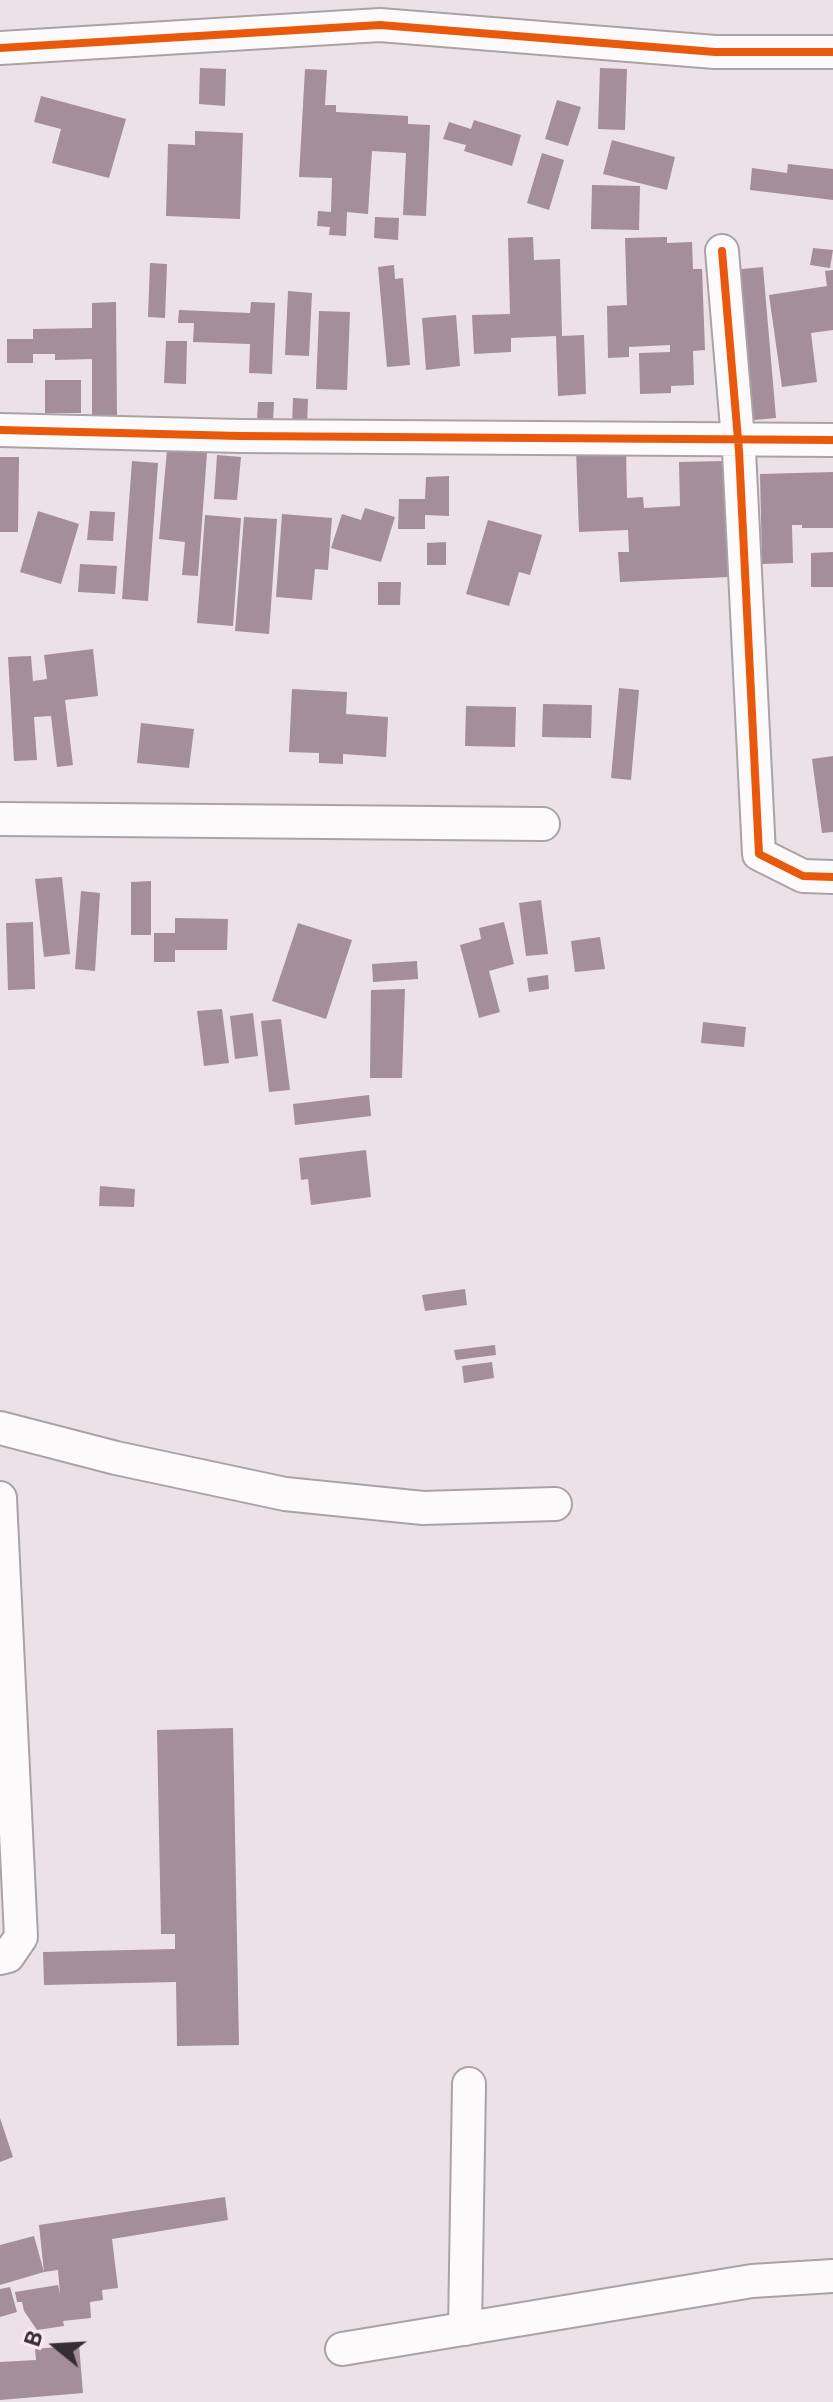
<!DOCTYPE html>
<style>
body{margin:0}
#map{position:relative;width:833px;height:2402px;overflow:hidden;background:#ece1e6;font-family:"Public Sans",sans-serif}
canvas{display:block}
.north{position:absolute;left:16px;top:2306px;width:80px;height:80px;-webkit-text-stroke:6px #fee9f3;paint-order:stroke;rotate:288deg;font-size:22px;font-weight:700;line-height:32px;text-align:center;color:#352d31}
.north::after{content:'';display:block;margin:auto;width:28px;height:36px;background:#352d31;clip-path:polygon(50% 0,100% 100%,50% 72%,0 100%)}
</style>
<div id="map">
<canvas width="833" height="2402"></canvas>
<div class="north">B</div>
</div>
<script>
const c = document.querySelector('canvas').getContext('2d');
c.lineJoin = 'round';
function fillPath(path, color) { c.fillStyle = color; c.fill(path, 'evenodd'); }
const poly = rows => new Path2D(rows.map(r => 'M' + r).join(''));
function stroke(path, color, width, dash) { c.strokeStyle = color; c.lineWidth = width; c.lineCap = dash ? 'butt' : 'round'; c.setLineDash(dash || []); c.stroke(path); }
fillPath(poly([
 [200,68,226,69,225,106,199,104],
 [600,68,627,69,625,130,598,129],
 [305,69,327,70,325,105,336,105,336,112,408,116,408,124,430,125,426,216,403,215,406,153,372,151,368,214,347,212,346,236,329,235,330,227,317,226,318,211,331,212,332,178,299,177],
 [41,96,126,119,109,178,52,163,61,129,34,122],
 [557,100,581,107,568,146,545,139],
 [474,120,521,135,512,166,464,151,466,145,443,139,449,122,471,129],
 [195,131,243,133,240,219,166,216,168,144,195,145],
 [612,140,675,157,667,190,603,174],
 [542,153,564,160,549,210,527,203],
 [788,164,833,169,833,200,750,190,752,168,787,173],
 [592,185,640,186,639,230,591,229],
 [375,217,399,218,398,240,374,238],
 [533,237,534,260,560,259,562,336,584,335,586,394,558,396,556,336,511,338,511,352,474,354,472,315,510,314,508,238],
 [667,237,667,243,692,242,693,269,702,269,705,350,693,351,694,385,671,386,671,393,640,394,639,353,670,352,670,345,629,347,629,357,608,358,607,306,627,305,625,238],
 [813,248,833,250,830,268,810,265],
 [150,263,167,264,165,318,148,317],
 [394,265,395,279,403,278,410,365,387,367,378,267],
 [763,267,776,418,744,421,732,270],
 [833,270,833,330,811,333,817,382,782,387,769,295,827,286,825,271],
 [288,291,312,293,309,356,285,355],
 [116,302,117,417,92,417,92,359,55,360,55,354,33,354,33,363,7,363,7,339,33,339,33,329,92,328,92,303],
 [251,302,275,303,272,374,249,373,250,344,193,342,194,323,178,323,179,310,250,313],
 [319,311,350,312,347,390,316,389],
 [456,315,460,366,426,370,422,318],
 [166,341,187,341,186,384,164,383],
 [45,380,81,380,81,413,45,413],
 [293,398,308,399,307,425,292,425],
 [258,402,274,402,273,421,257,420],
 [626,448,627,498,643,497,644,508,680,506,679,462,725,461,728,577,620,582,618,552,629,552,628,530,579,532,576,450],
 [167,450,207,453,198,576,182,575,185,542,159,539],
 [217,455,241,457,237,500,214,499],
 [0,457,19,457,18,532,0,532],
 [132,461,158,463,148,601,122,599],
 [833,472,833,528,802,528,802,525,792,525,793,563,762,564,760,474],
 [449,476,449,516,425,515,425,529,398,529,399,499,425,499,426,477],
 [365,508,395,517,381,562,331,548,342,514,361,520],
 [38,511,79,524,61,584,20,572],
 [90,511,115,512,113,541,87,540],
 [282,514,332,518,328,570,315,569,312,600,276,597],
 [205,515,241,518,233,626,197,623],
 [244,517,277,519,269,634,235,631],
 [488,520,542,535,530,575,519,572,509,606,466,594],
 [446,542,446,565,427,565,427,543],
 [833,552,833,587,811,587,811,553],
 [80,564,117,566,115,594,78,592],
 [378,582,401,582,400,605,378,605],
 [93,649,98,696,65,700,73,765,57,767,51,716,34,717,37,760,14,761,8,657,31,656,33,681,47,679,44,655],
 [619,688,639,690,631,780,611,778],
 [292,689,347,692,346,714,388,717,386,757,343,754,343,764,319,763,319,753,289,752],
 [543,704,592,705,591,738,542,737],
 [466,706,516,707,515,747,465,746],
 [141,723,194,729,189,768,137,763],
 [833,756,833,832,822,833,812,759],
 [62,877,70,954,44,957,35,879],
 [151,881,151,935,131,935,131,882],
 [81,891,100,893,95,971,75,969],
 [541,900,548,954,526,956,519,903],
 [175,918,228,919,227,950,175,950,175,962,154,962,154,933,175,933],
 [33,922,35,989,8,990,6,923],
 [504,922,514,964,489,971,500,1012,479,1018,460,945,481,939,479,928],
 [298,923,352,940,326,1019,272,1001],
 [600,937,605,969,575,972,571,941],
 [417,961,418,979,373,982,372,964],
 [548,975,549,989,529,992,527,978],
 [405,989,402,1078,370,1078,371,990],
 [222,1009,229,1063,204,1066,197,1011],
 [253,1013,258,1056,235,1059,230,1016],
 [281,1019,290,1090,269,1092,261,1021],
 [703,1022,746,1027,744,1047,701,1043],
 [369,1095,371,1116,295,1125,293,1104],
 [366,1150,371,1197,311,1205,308,1179,301,1180,299,1158],
 [100,1186,135,1189,134,1207,99,1206],
 [465,1289,467,1305,425,1311,422,1295],
 [495,1345,496,1355,456,1360,454,1350],
 [492,1362,494,1378,464,1383,462,1366],
 [233,1728,239,2045,177,2046,176,1982,44,1985,43,1952,175,1949,175,1934,161,1934,157,1730],
 [0,2118,13,2157,0,2162],
 [225,2197,228,2220,112,2239,118,2288,102,2290,103,2300,90,2302,91,2318,63,2321,64,2326,37,2330,24,2311,22,2302,17,2302,15,2292,58,2285,60,2294,58,2270,44,2272,39,2225],
 [34,2236,44,2272,0,2285,0,2245],
 [10,2287,17,2312,0,2317,0,2289],
 [79,2345,83,2393,0,2400,0,2362,36,2360,35,2349]
]), '#a38e9a');
const minor = poly([
 [0,48,380,25,715,52,833,52],
 [722,251,739,451,759,854,803,876,833,877],
 [0,430,240,436,833,440],
 [0,819,543,824],
 [0,1428,116,1458,285,1494,423,1508,555,1504],
 [0,1498,21,1937,8,1956,0,1958],
 [465,2329,469,2084],
 [342,2349,752,2281,833,2276]
]);
stroke(minor, '#aba2a6', 36);
stroke(minor, '#fcfafb', 32);
stroke(poly([
 [0,48,380,25,715,52,833,52],
 [722,251,739,451,759,854,803,876,833,877],
 [0,430,240,436,833,440]
]), '#e8590c', 8);
</script>
